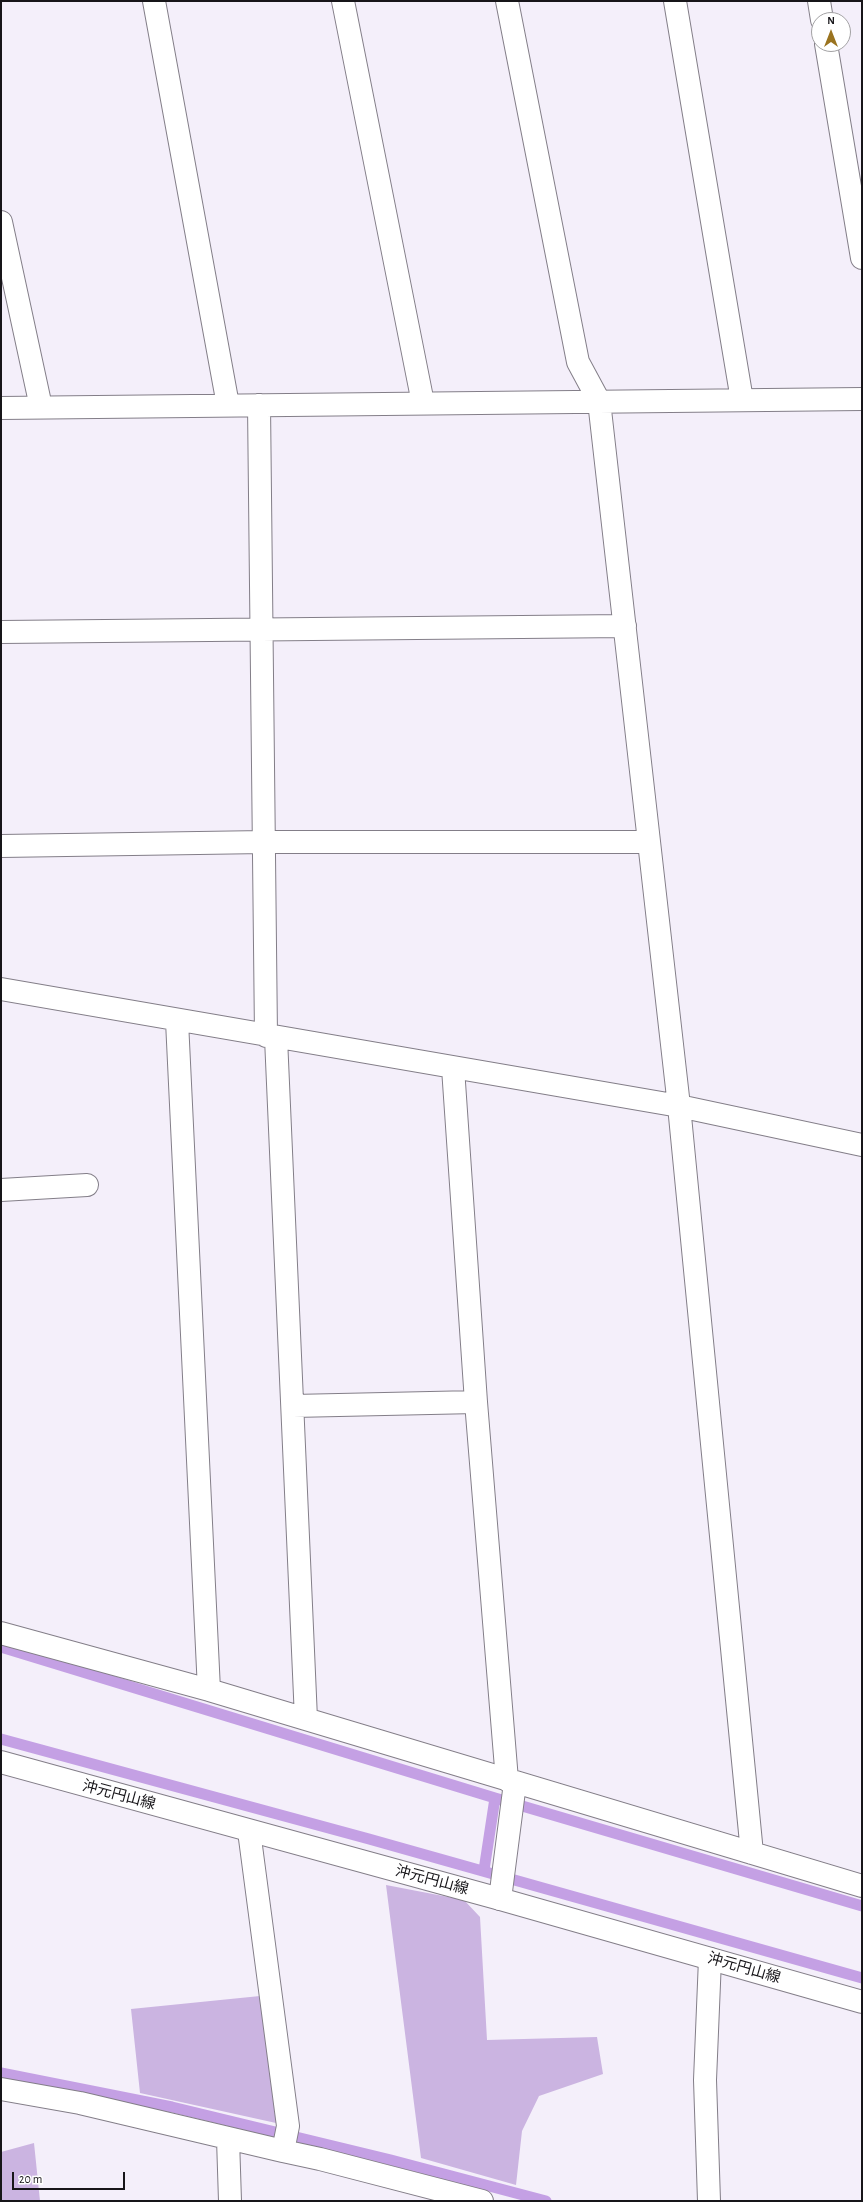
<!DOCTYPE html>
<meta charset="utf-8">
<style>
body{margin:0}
#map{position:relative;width:863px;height:2202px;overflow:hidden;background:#f4effa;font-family:"Alegreya Sans",sans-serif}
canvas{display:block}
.frame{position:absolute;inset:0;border:2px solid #171519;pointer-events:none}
.north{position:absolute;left:811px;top:12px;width:40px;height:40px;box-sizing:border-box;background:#fff;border:1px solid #a2a1a3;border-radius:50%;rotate:0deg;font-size:11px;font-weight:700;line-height:16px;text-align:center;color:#171519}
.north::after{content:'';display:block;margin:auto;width:14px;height:18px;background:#9a731f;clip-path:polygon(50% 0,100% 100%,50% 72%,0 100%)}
.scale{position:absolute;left:12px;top:2172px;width:113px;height:18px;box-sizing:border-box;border:2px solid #171519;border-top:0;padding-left:5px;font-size:12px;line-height:14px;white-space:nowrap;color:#171519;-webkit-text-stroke:3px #fff;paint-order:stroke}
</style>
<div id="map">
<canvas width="863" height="2202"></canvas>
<div class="frame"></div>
<div class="north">N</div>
<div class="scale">20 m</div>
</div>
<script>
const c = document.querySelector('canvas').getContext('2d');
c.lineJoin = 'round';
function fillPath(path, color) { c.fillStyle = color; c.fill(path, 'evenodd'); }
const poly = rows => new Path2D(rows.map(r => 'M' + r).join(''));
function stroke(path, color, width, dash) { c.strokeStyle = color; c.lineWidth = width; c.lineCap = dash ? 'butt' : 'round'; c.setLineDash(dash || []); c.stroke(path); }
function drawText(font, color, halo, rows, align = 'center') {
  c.font = font + ' "Alegreya Sans","Noto Sans JP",sans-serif'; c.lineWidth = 4; c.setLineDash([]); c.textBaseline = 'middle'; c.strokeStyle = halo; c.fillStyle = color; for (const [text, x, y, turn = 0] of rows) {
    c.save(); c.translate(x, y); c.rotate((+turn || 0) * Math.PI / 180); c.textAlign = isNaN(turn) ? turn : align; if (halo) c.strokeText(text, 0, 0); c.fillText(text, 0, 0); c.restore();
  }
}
fillPath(poly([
 [386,1885,464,1900,480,1917,487,2040,597,2037,603,2074,539,2096,522,2131,516,2185,421,2158],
 [260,1996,276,2123,140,2093,131,2009],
 [34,2143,40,2201,1,2201,1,2152]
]), '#cbb4e1');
stroke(poly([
 [1,1647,495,1798,862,1906],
 [1,1739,369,1839,862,1978],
 [484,1870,495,1798],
 [1,2073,172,2107,391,2160,546,2201]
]), '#c4a0e4', 11);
const street = poly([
 [154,1,228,405],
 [343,1,423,403],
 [507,1,578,362,599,401,679,1106,752,1853],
 [675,1,742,400],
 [819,1,822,20],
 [826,44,862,258],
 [1,222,41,407],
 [259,405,266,1036],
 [1,408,862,399],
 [1,632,625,626],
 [1,846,264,842,648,842],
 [1,989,679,1106,862,1145],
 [177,1021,209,1690],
 [276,1038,306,1719],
 [453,1068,476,1402,507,1780],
 [1,1190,87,1185],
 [293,1406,476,1402],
 [1,1633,209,1690,862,1886],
 [249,1831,288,2126,283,2151,320,2159,482,2201],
 [500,1899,515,1783],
 [1,2089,80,2103,283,2151],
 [228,2139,230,2201],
 [709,2201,705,2080,710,1959]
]);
const secondary = poly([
 [1,1762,500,1899,862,2002]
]);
stroke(street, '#837e88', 24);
stroke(secondary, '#837e88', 24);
stroke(street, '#fff', 22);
stroke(secondary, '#fff', 22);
drawText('15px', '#171519', '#fff', [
 ["沖元円山線",119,1795,15],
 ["沖元円山線",432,1880,15],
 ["沖元円山線",744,1968,16]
]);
</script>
